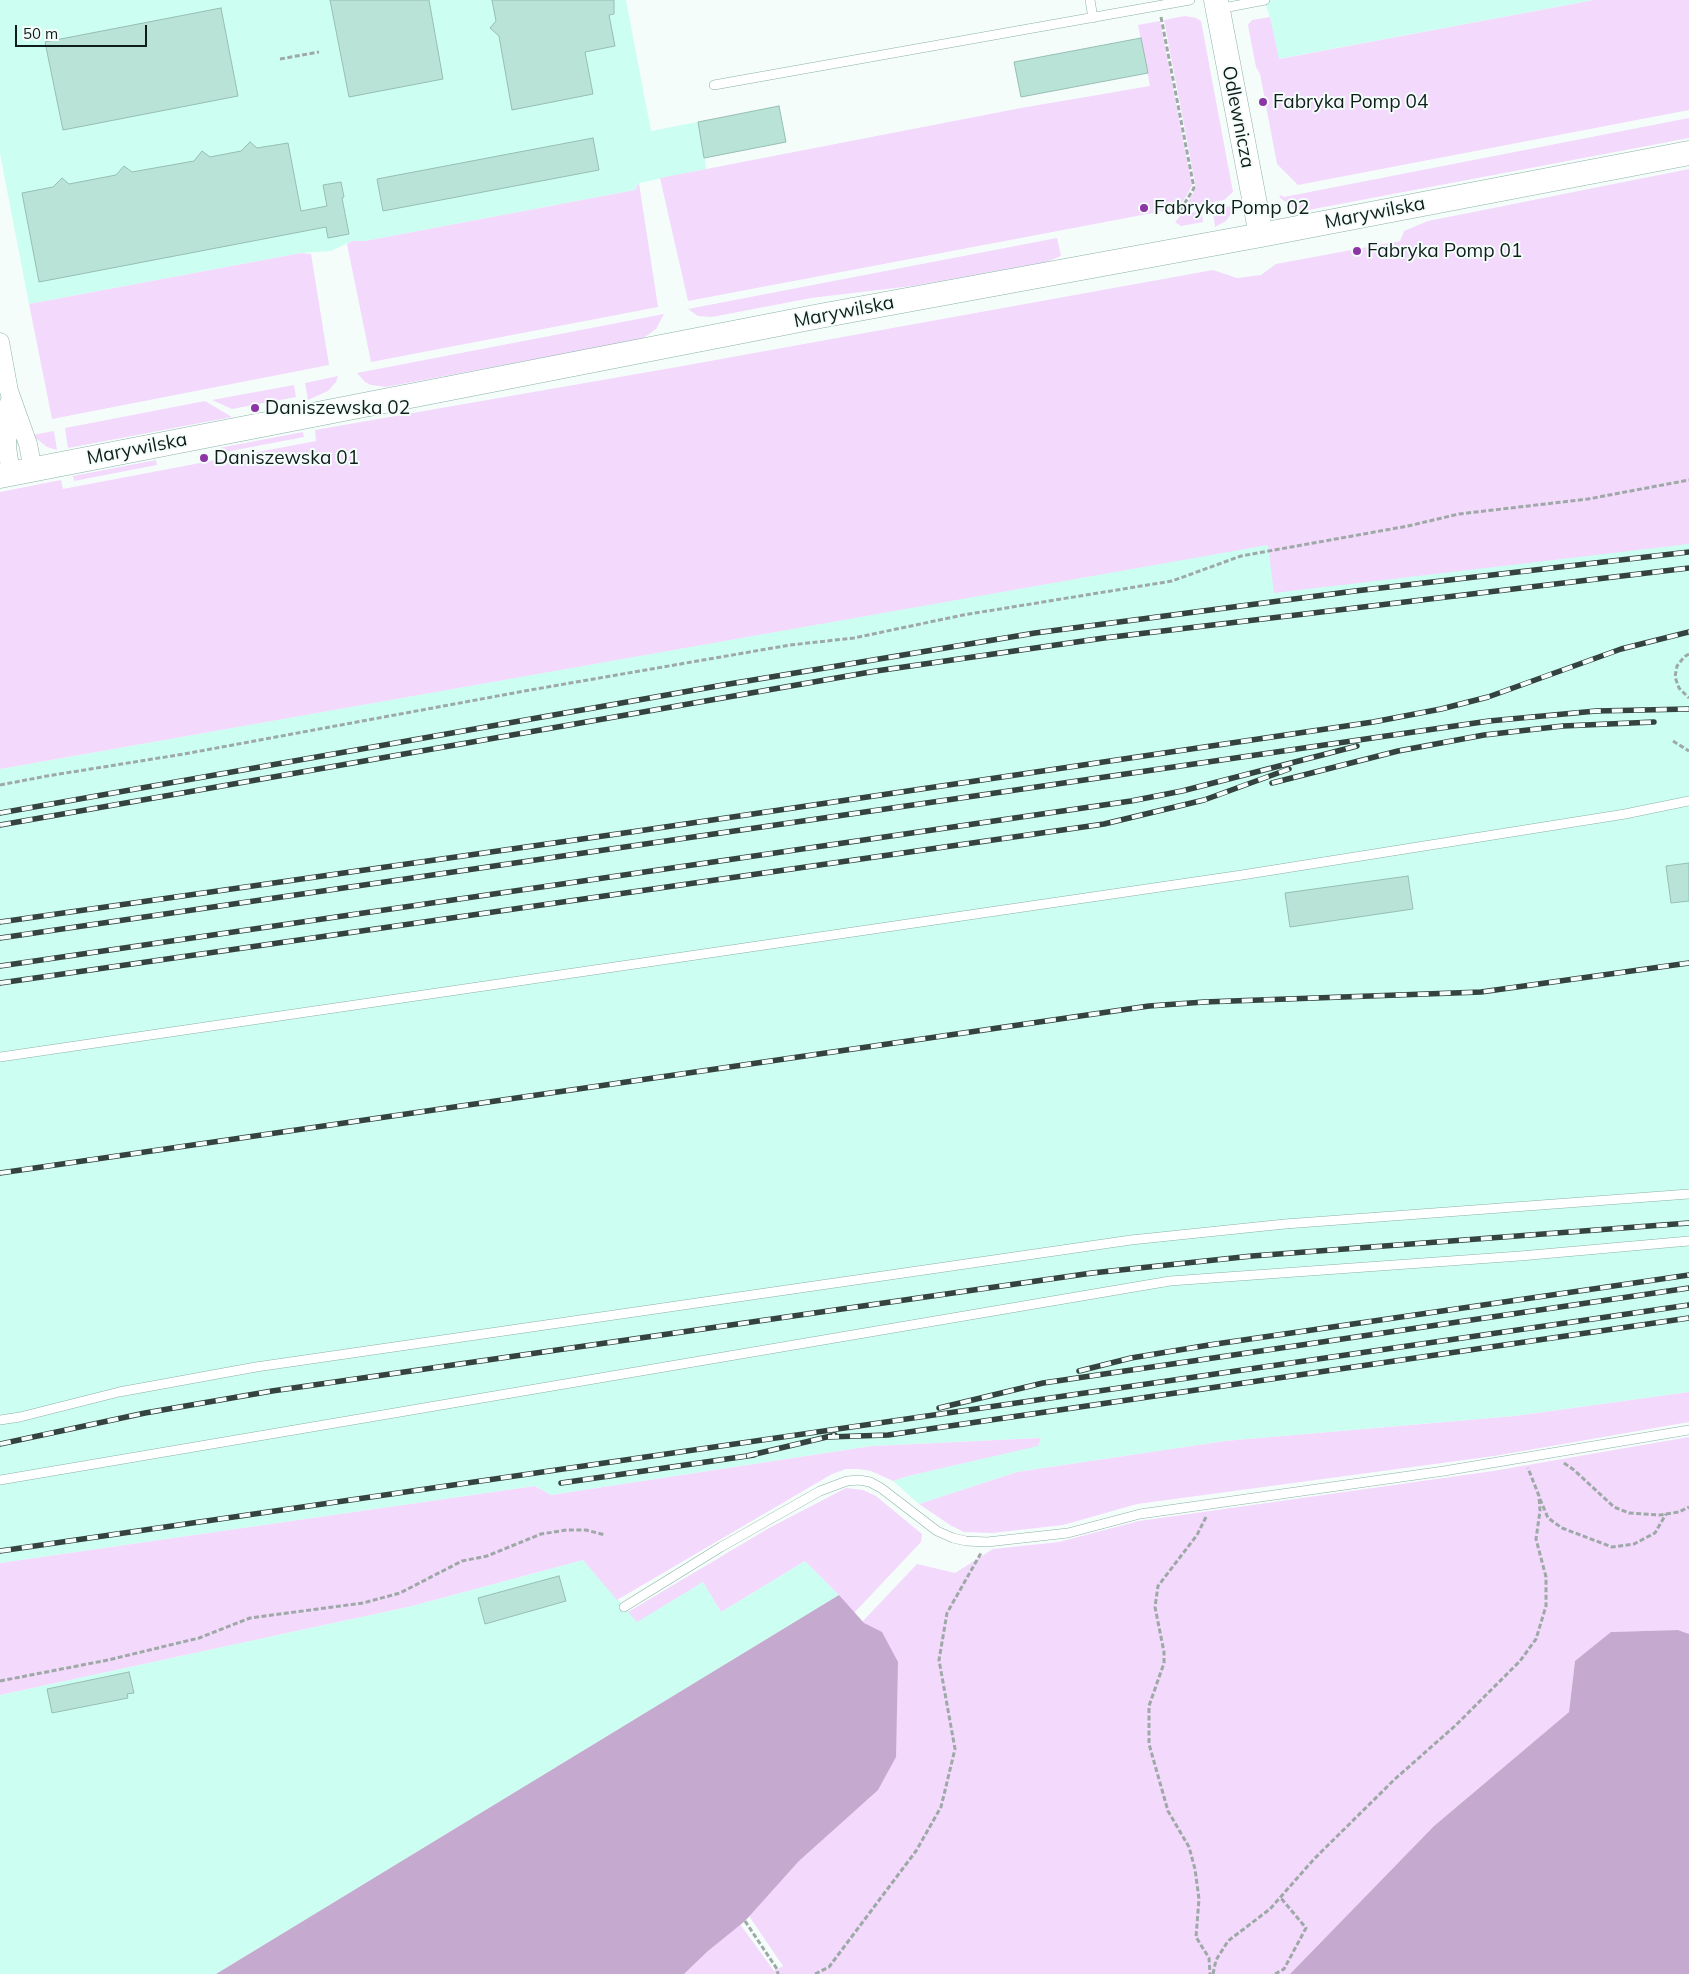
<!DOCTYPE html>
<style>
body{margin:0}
#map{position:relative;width:1689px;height:1974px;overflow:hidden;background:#f5fdfb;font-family:Mulish,sans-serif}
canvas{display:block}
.scale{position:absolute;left:15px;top:25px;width:132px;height:22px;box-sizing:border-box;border:2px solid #0e1e1a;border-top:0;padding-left:6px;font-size:15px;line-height:18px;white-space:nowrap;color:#0e1e1a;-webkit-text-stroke:4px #f5fdfb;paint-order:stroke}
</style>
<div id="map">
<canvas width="1689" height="1974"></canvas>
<div class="scale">50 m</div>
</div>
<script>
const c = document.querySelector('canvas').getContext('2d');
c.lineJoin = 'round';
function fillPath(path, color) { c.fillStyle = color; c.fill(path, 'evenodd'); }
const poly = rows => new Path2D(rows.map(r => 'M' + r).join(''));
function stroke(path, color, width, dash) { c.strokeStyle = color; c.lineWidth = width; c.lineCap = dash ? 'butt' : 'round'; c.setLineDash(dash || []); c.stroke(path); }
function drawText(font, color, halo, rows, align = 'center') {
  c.font = font + ' Mulish,sans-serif'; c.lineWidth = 4; c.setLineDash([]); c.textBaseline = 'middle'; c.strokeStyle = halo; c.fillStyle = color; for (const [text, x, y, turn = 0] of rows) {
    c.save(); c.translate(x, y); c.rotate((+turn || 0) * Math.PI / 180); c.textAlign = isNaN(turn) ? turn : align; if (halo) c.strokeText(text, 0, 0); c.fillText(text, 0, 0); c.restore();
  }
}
fillPath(poly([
 [0,0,626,0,651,131,779,106,786,142,705,158,706,169,639,183,635,190,365,241,352,241,331,251,301,253,29,304,0,154],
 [1264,0,1594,0,1278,59,1270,17],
 [1689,470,1689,1392,1515,1416,1225,1441,1017,1472,919,1504,893,1481,908,1476,972,1461,1041,1438,872,1446,551,1495,535,1486,0,1563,0,769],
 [583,1560,637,1621,703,1582,721,1612,805,1561,839,1595,216,1974,0,1974,0,1695,412,1606]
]), '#ccfff1');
fillPath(poly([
 [1594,0,1689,0,1689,110,1298,185,1277,164,1260,74,1256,67,1248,25,1252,20,1270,17,1279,59],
 [1185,16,1196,18,1201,21,1233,192,1224,200,1185,207,1196,188,1164,20],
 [1160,21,1192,186,1179,208,688,301,660,178,1021,108,1150,86,1138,25],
 [1689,118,1689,138,1303,211,1291,207,1291,206,1279,197,1281,195,1284,197],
 [1689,169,1689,544,1274,593,1268,545,0,769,0,492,61,480,63,489,316,441,315,430,677,367,1213,270,1237,278,1261,275,1276,264,1400,241,1404,231,1428,221],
 [639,183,658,307,371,362,347,244,352,241,365,241,635,190],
 [1237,205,1226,221,1215,227,1213,212,1214,209],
 [1199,211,1202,213,1203,222,1181,226,1175,222,1181,215],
 [1057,238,1061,256,1046,262,912,286,811,298,712,317,698,316,688,309],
 [301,253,311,254,329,365,52,419,29,304],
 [664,314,656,329,642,339,386,387,371,385,365,382,357,373],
 [338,376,336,382,328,391,308,400,305,383],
 [294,385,296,397,232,409,212,400],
 [205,401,232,417,68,448,65,428],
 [54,431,57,450,47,447,32,435],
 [303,432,304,437,220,453,219,448],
 [156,460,157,465,74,481,73,476],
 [1689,1392,1689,1422,1494,1456,1137,1504,1063,1525,992,1533,964,1532,950,1525,919,1504,1017,1472,1225,1441,1515,1416],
 [1689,1437,1689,1634,1678,1630,1612,1632,1575,1661,1569,1712,1434,1826,1290,1974,684,1974,708,1951,740,1924,774,1971,783,1966,749,1916,799,1861,834,1829,864,1623,862,1622,917,1564,955,1573,993,1549,1059,1542,1139,1521,1493,1471],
 [1041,1438,1038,1446,908,1476,893,1481,871,1471,859,1469,846,1469,832,1474,617,1600,583,1560,412,1606,0,1695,0,1563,535,1486,551,1495,872,1446],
 [846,1488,863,1490,876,1496,922,1534,921,1542,854,1613,839,1595,805,1561,721,1612,703,1582,637,1622,628,1612,769,1528]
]), '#f3d9fc');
fillPath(poly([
 [839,1595,864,1623,882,1632,898,1662,896,1757,878,1790,799,1861,745,1921,708,1951,684,1974,216,1974],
 [1678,1630,1689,1634,1689,1974,1290,1974,1434,1826,1569,1712,1575,1661,1611,1632]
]), '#c6a9cf');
const building = poly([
 [330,0,429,0,443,79,349,97,330,0],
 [492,0,614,0,614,14,609,15,615,46,585,52,593,94,512,110,499,36,490,28,496,21,492,0],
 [221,8,238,96,63,130,45,42,221,8],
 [1141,38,1148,73,1021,97,1014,62,1141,38],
 [779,106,786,142,704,158,698,122,779,106],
 [593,138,599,170,383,211,377,179,593,138],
 [250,142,257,148,288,143,301,211,327,206,323,185,341,182,344,197,342,198,349,234,328,238,326,227,39,282,22,193,53,187,62,178,69,184,116,175,124,166,132,172,194,161,202,151,210,157,241,151,250,142],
 [1689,863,1689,901,1671,903,1666,866,1689,863],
 [1408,876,1413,909,1290,927,1285,893,1408,876],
 [559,1576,566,1601,485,1624,478,1598,559,1576],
 [129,1672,134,1693,127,1694,128,1698,52,1713,47,1689,129,1672]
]);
fillPath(building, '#bae3d8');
stroke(building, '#97beb3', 1);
const lane = poly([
 [1090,0,1093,18],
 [1218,9,1265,0],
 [714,85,1190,0],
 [0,1057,1242,875,1625,814,1689,801],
 [0,1420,20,1417,119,1392,256,1367,1131,1240,1285,1224,1689,1194],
 [0,1480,1170,1281,1520,1256,1689,1241],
 [624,1607,721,1547,820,1491,847,1481,859,1480,870,1482,881,1488,937,1531,953,1538,966,1541,987,1542,1068,1533,1140,1514,1444,1471,1689,1430]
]);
const street = poly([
 [0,342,9,391,28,444,33,470],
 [9,402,7,447,11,474]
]);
const secondary = poly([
 [1216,0,1261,235],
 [0,476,820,316,1261,235,1689,153]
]);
stroke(lane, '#8ab1a7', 10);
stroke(street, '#8ab1a7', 19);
stroke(secondary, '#8ab1a7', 25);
stroke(poly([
 [1161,17,1194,188,1180,211],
 [280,59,319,52],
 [1689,654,1684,657,1677,666,1675,677,1679,688,1689,698],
 [1673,741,1689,751],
 [0,785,47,776,184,754,530,690,790,645,854,638,963,615,1172,581,1241,556,1408,526,1459,514,1588,499,1689,480],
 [1564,1463,1574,1470,1614,1507,1629,1513,1660,1515,1679,1512,1689,1507],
 [1540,1499,1548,1518,1562,1528,1612,1547,1634,1544,1655,1533,1666,1514],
 [1206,1517,1197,1535,1158,1586,1155,1607,1164,1652,1164,1663,1149,1706,1149,1744,1168,1811,1189,1847,1195,1869,1199,1899,1196,1937,1209,1958,1210,1974],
 [0,1681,108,1660,199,1638,250,1618,363,1603,400,1593,462,1561,487,1556,541,1534,567,1530,586,1530,605,1535],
 [745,1921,777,1969,778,1974],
 [815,1974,829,1967,916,1851,941,1807,955,1749,939,1660,947,1613,981,1553],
 [1213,1974,1216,1960,1228,1941,1270,1909,1314,1859,1395,1779,1456,1725,1520,1661,1536,1639,1546,1606,1546,1577,1536,1539,1540,1511,1539,1496,1528,1468],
 [1275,1974,1284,1969,1306,1928,1280,1897]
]), '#9ea9a7', 3, [5, 2.5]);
stroke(lane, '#fff', 9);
stroke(street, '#fff', 18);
stroke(secondary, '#fff', 24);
const rail = poly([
 [1272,783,1398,751,1484,735,1563,726,1654,722],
 [0,813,723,685,1035,633,1355,591,1689,552],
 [0,825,876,671,1104,638,1689,568],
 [0,922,638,831,1373,722,1441,709,1488,697,1621,649,1689,632],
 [0,938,1489,721,1596,711,1689,709],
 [0,966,1131,801,1182,791,1357,746],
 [0,983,1104,824,1204,800,1289,769],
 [0,1173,1149,1006,1204,1002,1481,992,1689,963],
 [1079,1371,1131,1358,1209,1345,1689,1275],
 [939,1408,1043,1383,1689,1288],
 [828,1437,888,1435,1689,1318],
 [0,1444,145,1413,272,1391,1092,1273,1252,1256,1689,1223],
 [747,1456,835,1435],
 [561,1483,754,1455],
 [0,1551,1689,1305]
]);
stroke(rail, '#354340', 5.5);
stroke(rail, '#f5fdfb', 4, [11]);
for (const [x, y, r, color] of [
 [1263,102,5,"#8b36a4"],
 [1144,208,5,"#8b36a4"],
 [1357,251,5,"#8b36a4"],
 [255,408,5,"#8b36a4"],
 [204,458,5,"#8b36a4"]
]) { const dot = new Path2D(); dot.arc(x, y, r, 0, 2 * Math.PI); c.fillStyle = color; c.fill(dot); stroke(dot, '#f5fdfb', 2); }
drawText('19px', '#0e1e1a', '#f5fdfb', [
 ["Fabryka Pomp 04",1273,102],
 ["Fabryka Pomp 02",1154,208],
 ["Fabryka Pomp 01",1367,251],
 ["Daniszewska 02",265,408],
 ["Daniszewska 01",214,458]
], 'left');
drawText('19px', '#0e1e1a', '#f5fdfb', [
 ["Odlewnicza",1238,117,79],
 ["Marywilska",1375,213,-11],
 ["Marywilska",844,312,-11],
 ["Marywilska",137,449,-11]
]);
</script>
